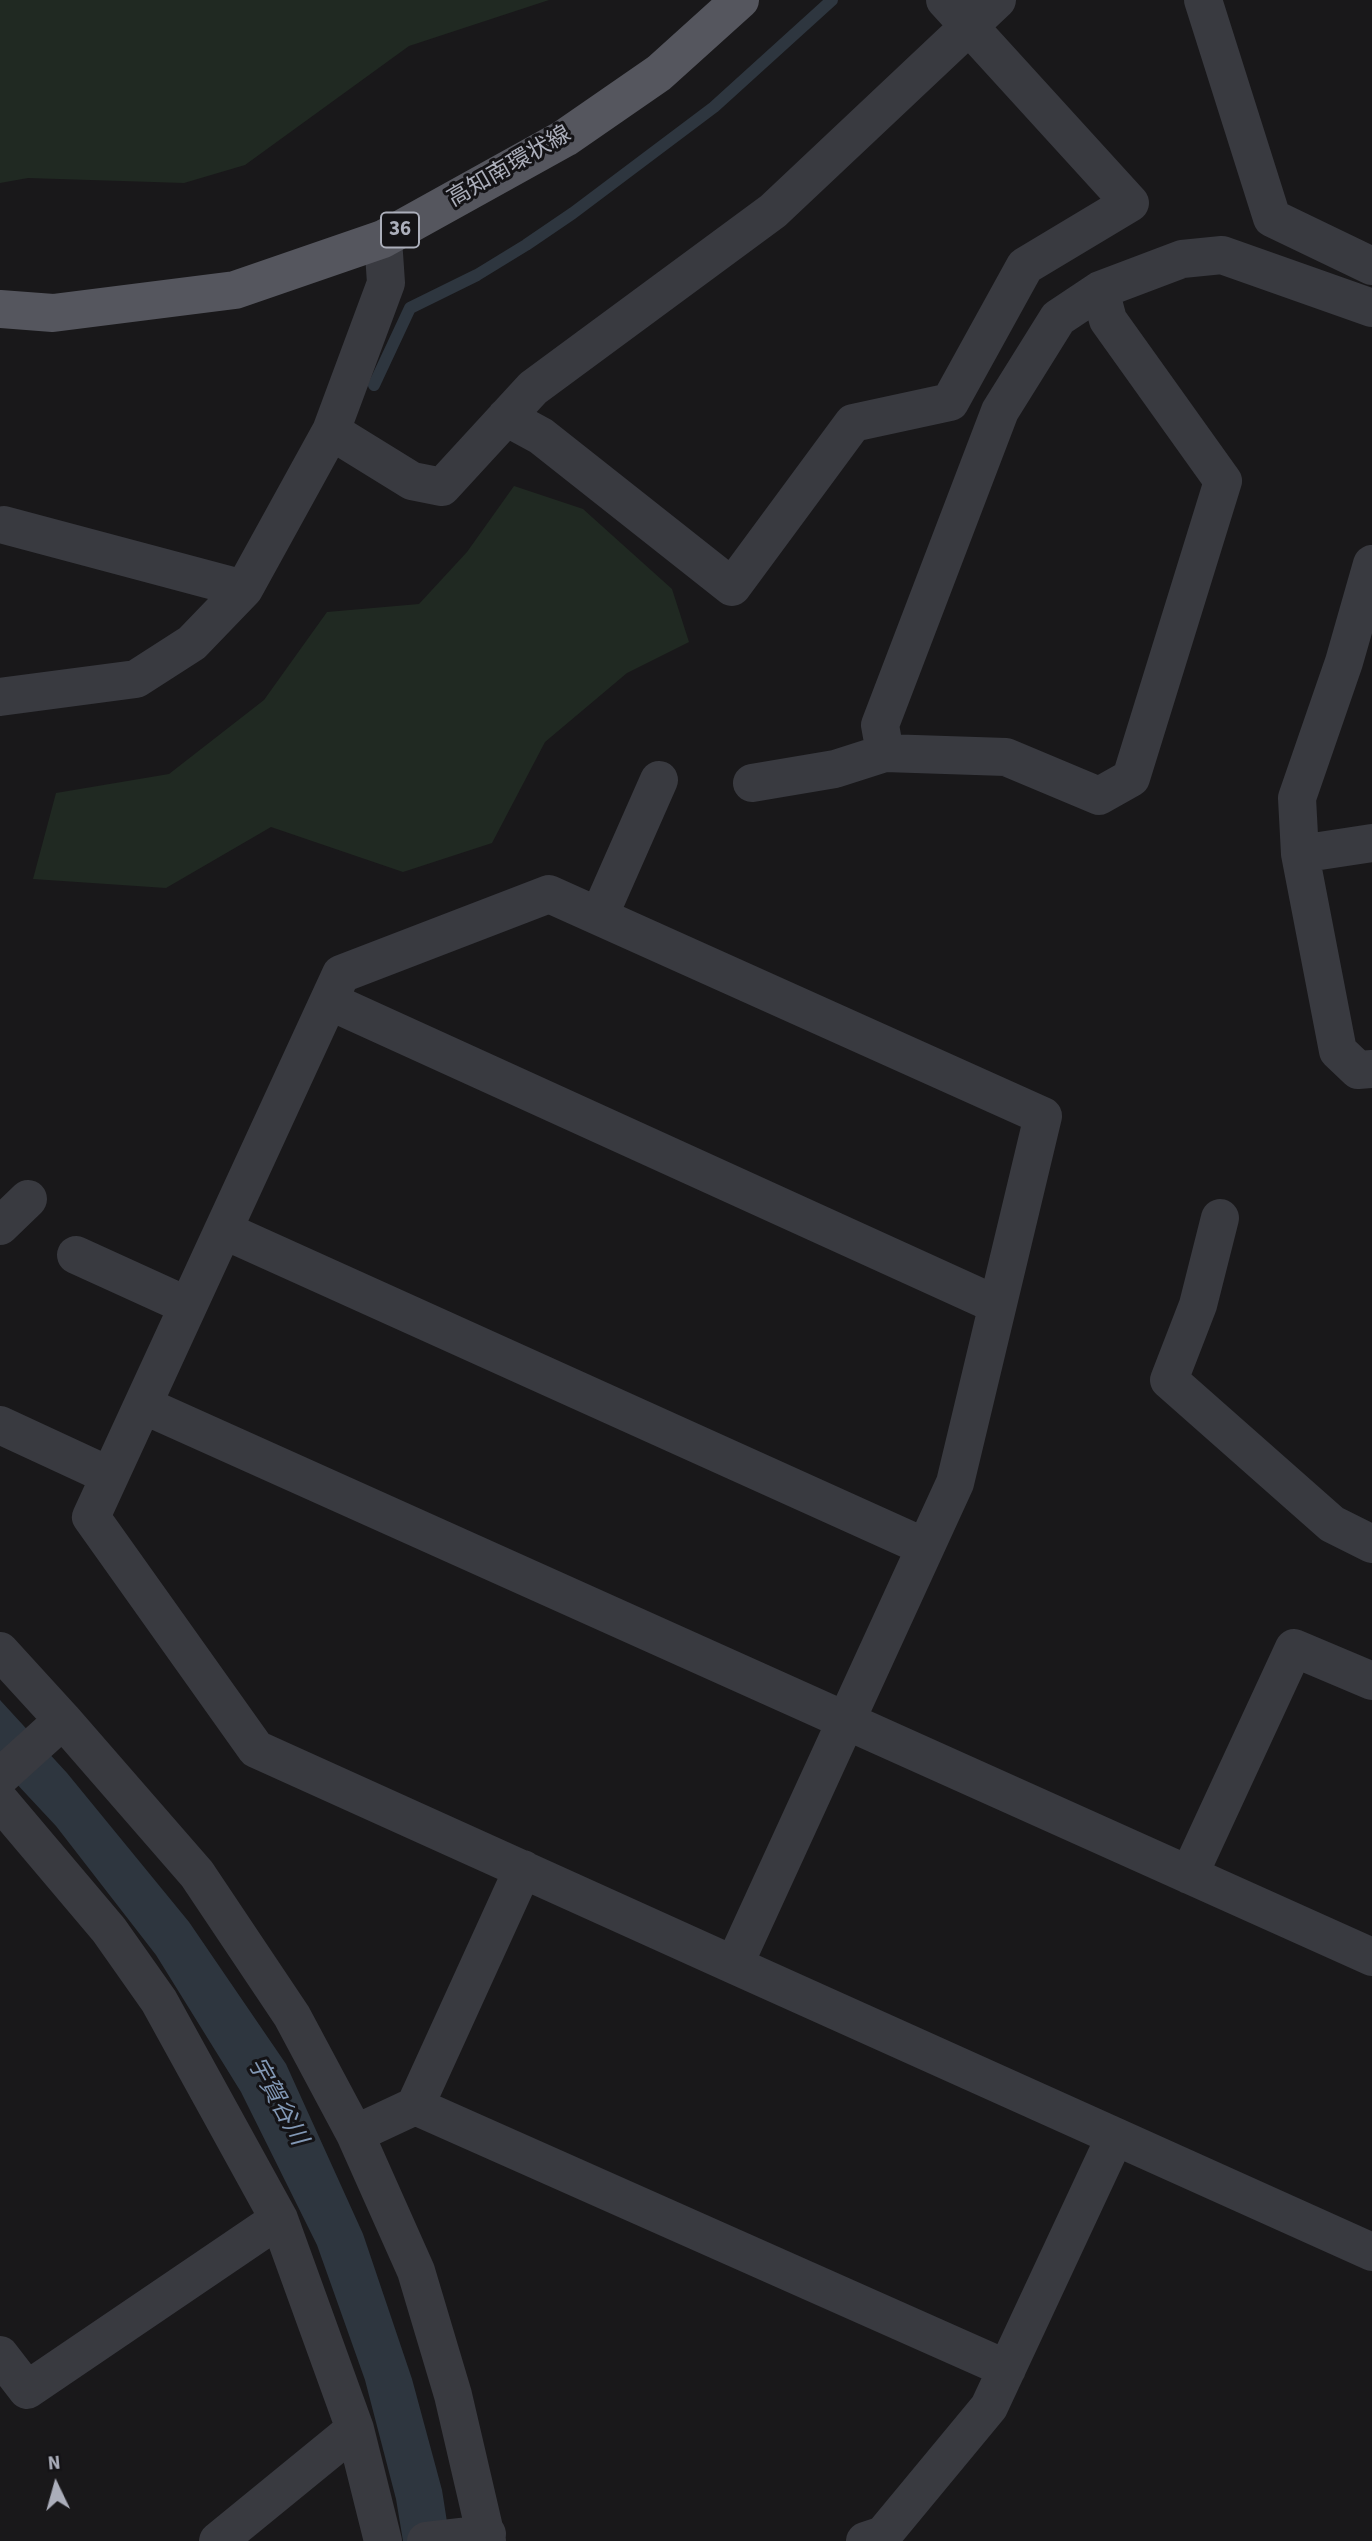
<!DOCTYPE html>
<meta charset="utf-8">
<style>
body{margin:0}
#map{position:relative;width:1372px;height:2541px;overflow:hidden;background:#19181a;font-family:"Source Sans 3",sans-serif}
canvas{display:block}
.north{position:absolute;left:21px;top:2450px;width:70px;height:70px;-webkit-text-stroke:5px #141316;paint-order:stroke;rotate:355deg;font-size:19px;font-weight:700;line-height:28px;text-align:center;color:#abaeba}
.north::after{content:'';display:block;margin:auto;width:24px;height:32px;background:#abaeba;clip-path:polygon(50% 0,100% 100%,50% 72%,0 100%)}
</style>
<div id="map">
<canvas width="1372" height="2541"></canvas>
<div class="north">N</div>
</div>
<script>
const c = document.querySelector('canvas').getContext('2d');
c.lineJoin = 'round';
function fillPath(path, color) { c.fillStyle = color; c.fill(path, 'evenodd'); }
const poly = rows => new Path2D(rows.map(r => 'M' + r).join(''));
function stroke(path, color, width, dash) { c.strokeStyle = color; c.lineWidth = width; c.lineCap = dash ? 'butt' : 'round'; c.setLineDash(dash || []); c.stroke(path); }
function drawText(font, color, halo, rows, align = 'center') {
  c.font = font + ' "Source Sans 3","Noto Sans JP",sans-serif'; c.lineWidth = 6; c.setLineDash([]); c.textBaseline = 'middle'; c.strokeStyle = halo; c.fillStyle = color; for (const [text, x, y, turn = 0] of rows) {
    c.save(); c.translate(x, y); c.rotate((+turn || 0) * Math.PI / 180); c.textAlign = isNaN(turn) ? turn : align; if (halo) c.strokeText(text, 0, 0); c.fillText(text, 0, 0); c.restore();
  }
}
fillPath(poly([
 [0,0,549,0,409,46,245,165,184,183,28,178,0,183],
 [514,486,583,509,672,589,689,642,627,673,545,742,492,843,403,872,271,827,166,888,33,879,56,793,169,774,264,700,327,612,419,604,467,552]
]), '#202922');
fillPath(poly([
 [0,1700,67,1773,189,1922,286,2064,363,2234,412,2379,442,2490,450,2541,403,2541,396,2499,365,2380,317,2245,241,2092,156,1955,56,1826,0,1766]
]), '#2e363f');
stroke(poly([
 [374,385,410,308,477,275,526,245,573,213,714,107,832,0]
]), '#2e363f', 12);
stroke(poly([
 [1203,0,1272,218,1372,266],
 [506,417,541,436,732,587,853,423,950,402,1025,266,1130,203,945,0],
 [331,431,412,481,442,487,533,388,773,211,997,0],
 [4,525,244,589],
 [1372,564,1344,662,1297,798,1300,854,1338,1051,1358,1070,1372,1069],
 [0,697,136,679,192,643,244,589,331,431,386,283,383,239],
 [885,753,880,725,1000,411,1058,318,1100,290,1182,259,1222,255,1372,308],
 [752,783,835,769,885,753,1006,757,1099,796,1131,778,1223,481,1108,320,1100,290],
 [1300,854,1372,843],
 [599,916,659,780],
 [329,1001,997,1305],
 [1220,1218,1198,1305,1169,1380,1332,1524,1372,1544],
 [0,1226,28,1199],
 [223,1230,925,1547],
 [76,1255,188,1306],
 [143,1405,1372,1957],
 [0,1425,110,1476],
 [0,1651,63,1720,197,1874,292,2016,355,2134,416,2271,453,2395,487,2541],
 [0,1777,63,1720],
 [0,1801,109,1930,159,2001,279,2219,355,2429,383,2541],
 [1189,1875,1294,1648,1372,1681],
 [734,1965,955,1483,1043,1116,549,894,341,974,91,1517,256,1749,734,1965,1372,2252],
 [415,2106,1007,2369],
 [355,2134,415,2106,523,1869],
 [0,2355,27,2390,279,2219],
 [218,2541,355,2429],
 [426,2541,487,2534],
 [865,2541,883,2535,989,2407,1115,2137]
]), '#393a40', 38);
stroke(poly([
 [0,309,53,313,235,290,383,239,565,138,659,73,740,0]
]), '#55565e', 38);
for (const [x, y, w] of [
 [400,230,38]
]) { const box = new Path2D(); box.roundRect(x - w / 2, y - 17.5, w, 35, 5); c.fillStyle = '#141316'; c.fill(box); stroke(box, '#abaeba', 2); }
drawText('bold 21px', '#abaeba', null, [
 ["36",400,230]
]);
drawText('23px', '#abaeba', '#141316', [
 ["高知南環状線",510,168,-30]
]);
drawText('italic 24px', '#8298b5', '#141316', [
 ["宇賀谷川",276,2102,61]
]);
</script>
